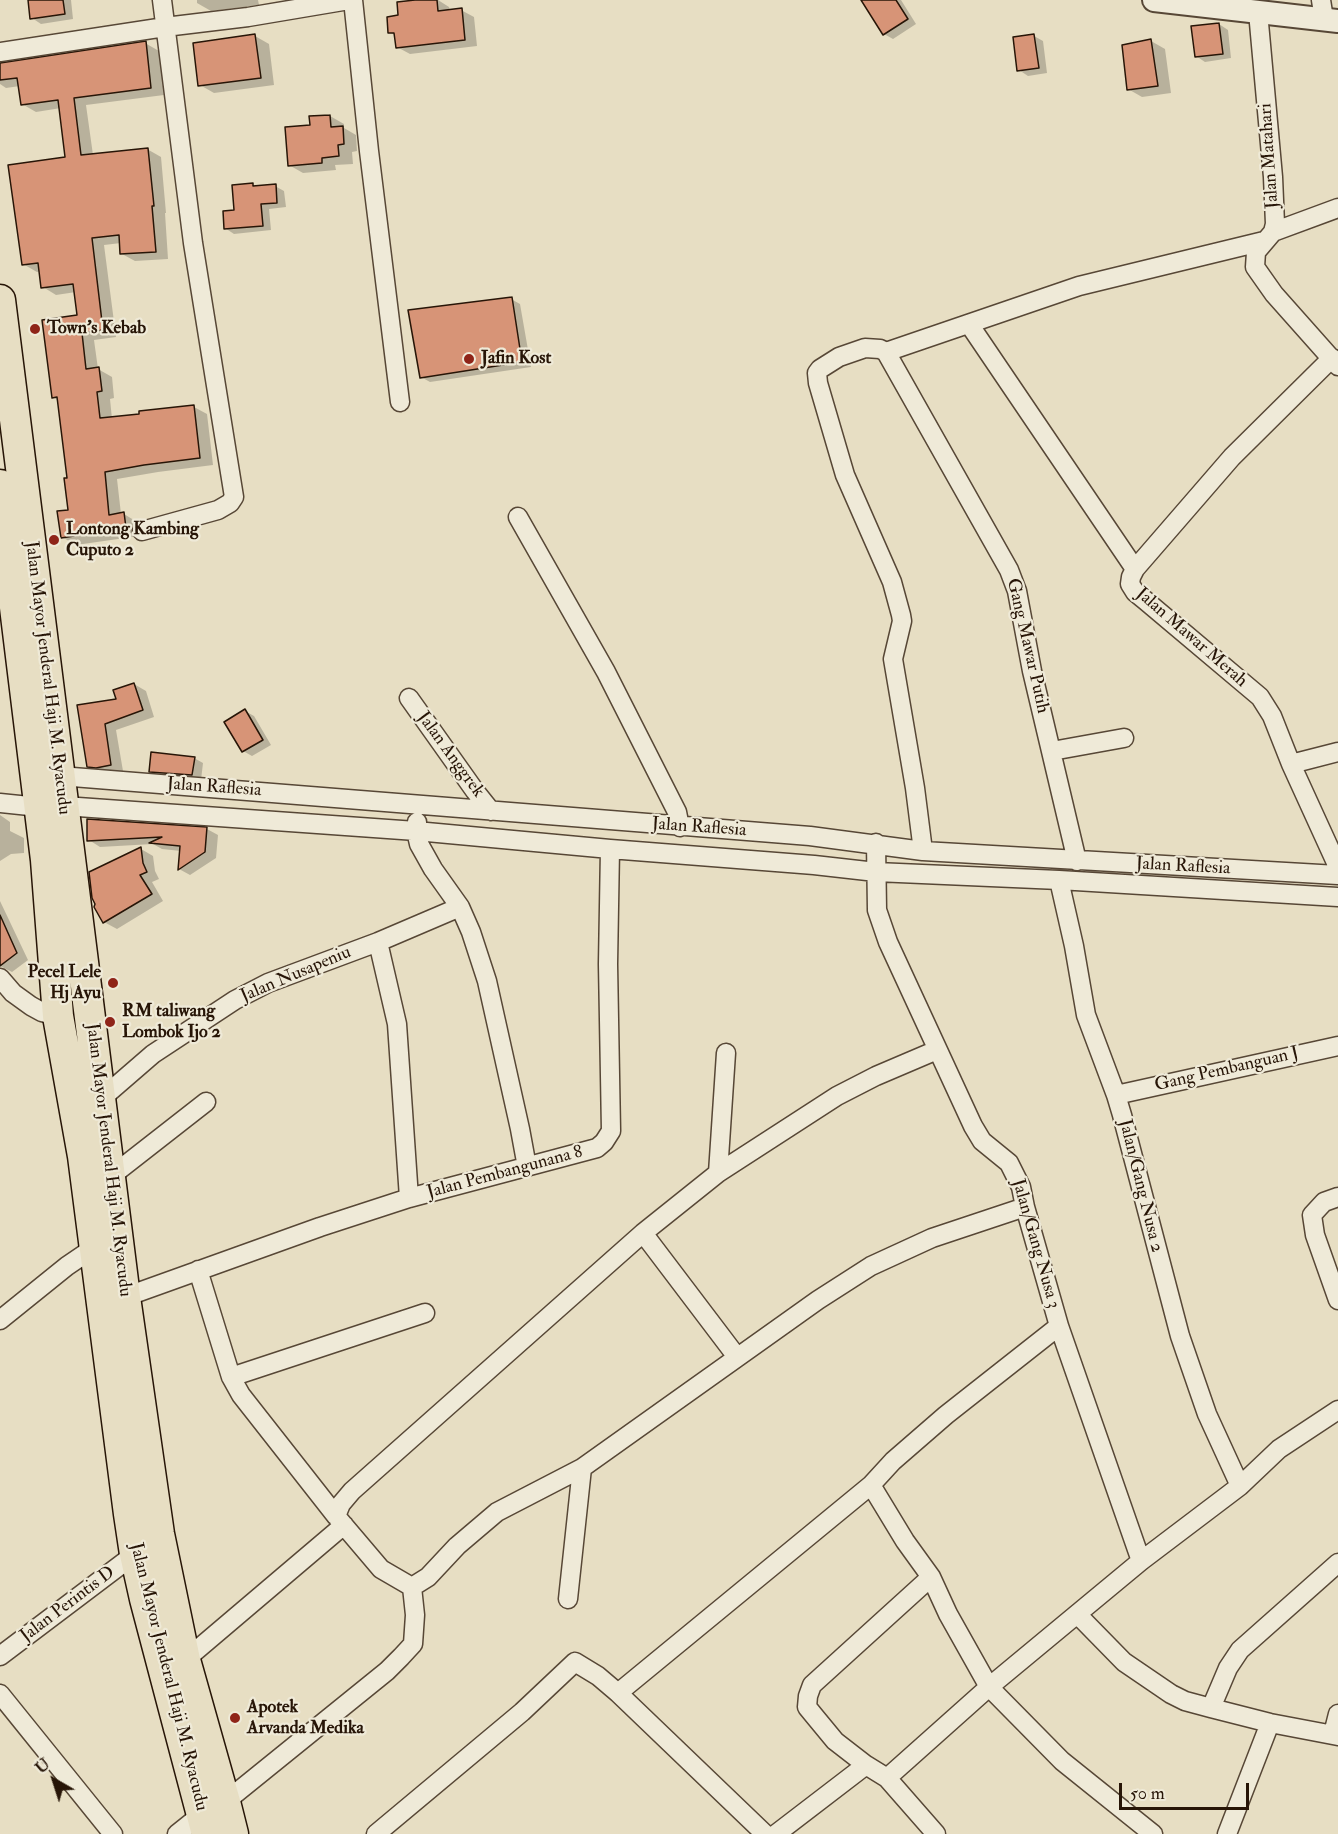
<!DOCTYPE html>
<style>
body{margin:0}
#map{position:relative;width:1338px;height:1834px;overflow:hidden;background:#e7dec3;font-family:"IM FELL Double Pica",serif}
canvas{display:block}
.north{position:absolute;left:24px;top:1750px;width:60px;height:60px;-webkit-text-stroke:4px #efead8;paint-order:stroke;rotate:321deg;font-size:16px;font-weight:700;line-height:24px;text-align:center;color:#271507}
.north::after{content:'';display:block;margin:auto;width:21px;height:27px;background:#271507;clip-path:polygon(50% 0,100% 100%,50% 72%,0 100%)}
.scale{position:absolute;left:1119px;top:1783px;width:130px;height:27px;box-sizing:border-box;border:3px solid #271507;border-top:0;padding-left:8px;font-size:18px;line-height:21px;white-space:nowrap;color:#271507;-webkit-text-stroke:4px #efead8;paint-order:stroke}
</style>
<div id="map">
<canvas width="1338" height="1834"></canvas>
<div class="north">U</div>
<div class="scale">50 m</div>
</div>
<script>
const c = document.querySelector('canvas').getContext('2d');
c.lineJoin = 'round';
function fillPath(path, color) { c.fillStyle = color; c.fill(path, 'evenodd'); }
const poly = rows => new Path2D(rows.map(r => 'M' + r).join(''));
function stroke(path, color, width, dash) { c.strokeStyle = color; c.lineWidth = width; c.lineCap = dash ? 'butt' : 'round'; c.setLineDash(dash || []); c.stroke(path); }
function drawText(font, color, halo, rows, align = 'center') {
  c.font = font + ' "IM FELL Double Pica",serif'; c.lineWidth = 4.5; c.setLineDash([]); c.textBaseline = 'middle'; c.strokeStyle = halo; c.fillStyle = color; for (const [text, x, y, turn = 0] of rows) {
    c.save(); c.translate(x, y); c.rotate((+turn || 0) * Math.PI / 180); c.textAlign = isNaN(turn) ? turn : align; if (halo) c.strokeText(text, 0, 0); c.fillText(text, 0, 0); c.restore();
  }
}
fillPath(poly([
 [29,0,71,0,73,19,41,24,32,18],
 [197,0,258,0,259,5,211,11,197,3],
 [429,0,438,0,449,7,450,11,461,10,474,17,477,46,410,54,397,47,396,36,390,32,400,17],
 [863,0,901,0,916,24,893,39,884,34],
 [1219,24,1228,30,1231,58,1205,62,1196,56],
 [255,36,269,44,274,85,214,93,200,85],
 [1034,36,1043,41,1047,73,1028,76,1019,70],
 [1151,41,1165,49,1171,93,1142,97,1128,89],
 [145,43,159,51,164,95,86,105,93,155,147,149,161,157,166,213,165,213,168,259,135,261,122,254,121,243,104,245,116,337,94,340,98,369,112,377,114,398,110,399,112,419,194,407,207,414,213,465,158,472,117,479,121,514,124,514,137,522,139,536,76,545,62,537,70,511,68,479,59,401,53,397,79,317,76,292,56,295,43,287,41,271,37,272,23,264,67,159,61,108,36,112,22,104,20,86,6,88,0,84,0,64],
 [330,116,344,124,344,128,356,135,357,151,352,152,353,164,335,165,336,170,303,173,289,165,312,126],
 [253,185,257,187,275,186,284,191,286,207,269,209,271,230,234,234,225,228],
 [511,299,520,304,531,367,430,382,421,377],
 [134,684,146,691,154,717,116,730,123,771,109,774,100,773,88,766,78,706,118,700],
 [245,711,254,716,271,745,252,756,243,751],
 [194,758,203,763,201,780,159,776,150,771],
 [0,815,10,822,10,831,24,838,24,853,11,854,0,861],
 [207,829,218,835,216,858,190,875,179,869,181,851,162,849,153,844,100,847,89,840],
 [141,849,153,856,155,871,159,879,152,882,163,901,117,929,104,922],
 [0,901,28,960,12,972,0,966]
]), '#0003');
const building = poly([
 [28,0,63,0,65,14,30,19,28,0],
 [415,0,437,0,438,11,462,8,465,40,396,48,394,33,388,33,387,17,398,15,397,2,415,0],
 [861,0,896,0,908,19,883,35,861,0],
 [1219,23,1223,54,1195,57,1191,26,1219,23],
 [255,34,261,78,198,86,193,43,255,34],
 [1034,34,1039,68,1017,71,1013,37,1034,34],
 [1151,39,1158,86,1127,90,1122,45,1151,39],
 [146,41,151,88,74,98,81,155,148,148,154,206,152,206,156,252,120,254,119,235,92,238,103,330,82,333,86,369,99,367,102,391,97,392,100,418,139,414,139,411,194,405,200,458,144,465,105,472,109,515,124,512,126,528,61,538,57,511,68,510,64,478,67,478,57,397,52,398,42,320,77,315,73,284,41,288,38,263,22,265,8,165,65,157,58,100,21,105,17,78,0,80,0,63,146,41],
 [330,115,331,127,343,126,344,144,338,145,339,156,322,158,322,163,288,166,285,127,310,125,309,116,330,115],
 [253,183,253,186,276,184,277,203,261,204,263,226,224,229,223,211,234,210,232,185,253,183],
 [512,297,522,362,420,378,408,310,512,297],
 [134,683,143,710,105,724,111,765,96,768,87,767,77,705,116,699,113,690,134,683],
 [245,709,263,740,242,752,224,722,245,709],
 [151,752,195,757,192,775,149,772,151,752],
 [87,819,207,827,205,852,178,870,180,846,149,843,162,837,87,841,87,819],
 [141,847,143,863,147,872,140,875,152,894,103,923,94,907,95,904,92,898,89,872,141,847],
 [0,915,17,953,0,966,0,915]
]);
fillPath(building, '#d79477');
stroke(building, '#271507', 1.5);
const minor = poly([
 [353,0,369,151,400,402],
 [1321,0,1324,19],
 [1258,12,1273,177,1275,224,1273,232],
 [0,52,165,27,248,17,349,0],
 [1338,208,1273,232,1256,252,1255,267,1274,294,1338,366],
 [969,324,1135,569],
 [886,352,1009,570,1017,591,1032,671,1077,861],
 [1332,358,1232,457,1135,569,1131,577,1130,584,1135,592,1146,601,1260,697,1272,716,1291,764,1338,867],
 [518,517,606,672,677,812,680,827],
 [142,531,218,510,230,503,234,497,193,243,162,0],
 [409,698,475,791,491,811],
 [1052,751,1124,738],
 [1291,764,1338,752],
 [60,776,810,836,923,851,1338,875],
 [0,803,39,807],
 [64,806,416,831,610,849,814,865,876,872,1059,880,1338,897],
 [417,822,416,831,419,844,433,869,460,907,471,932,487,981,520,1129,527,1167],
 [876,843,877,910,888,942,973,1126,982,1141,1009,1163,1021,1187,1025,1207,1059,1326,1141,1561],
 [923,851,915,788,893,659,902,621,901,615,892,582,845,475,818,383,817,373,820,369,839,357,865,348,880,349,886,352,1079,286,1264,241],
 [1059,880,1074,946,1086,1015,1116,1095,1122,1115,1180,1336,1207,1414,1240,1486],
 [378,942,397,1024,409,1198],
 [0,978,13,993,31,1006,42,1012,58,1016],
 [1116,1095,1338,1046],
 [101,1099,153,1054,235,1000,268,983,378,942,460,907],
 [718,1173,726,1053],
 [110,1177,206,1102],
 [1338,1197,1324,1202,1312,1215,1315,1235,1338,1300],
 [643,1233,737,1357],
 [198,1270,231,1377,241,1395,336,1516,381,1569,412,1587],
 [125,1297,320,1227,409,1198,597,1148,604,1142,611,1131,608,964,610,849],
 [0,1320,67,1266,95,1247],
 [231,1377,425,1313],
 [871,1485,893,1461,946,1415,1059,1326],
 [336,1516,341,1504,352,1491,643,1233,718,1173,837,1096,876,1076,937,1050],
 [568,1599,582,1468],
 [1077,1614,1124,1662,1171,1694,1185,1701,1211,1708,1270,1723,1338,1736],
 [0,1656,135,1554],
 [185,1660,344,1525],
 [618,1693,871,1485,905,1541,931,1577,948,1614,989,1687,1062,1761,1153,1834],
 [0,1694,113,1834],
 [1211,1708,1228,1668,1240,1650,1338,1563],
 [1333,1734,1338,1714],
 [866,1765,835,1741,816,1718,807,1707,808,1696,812,1685,931,1577],
 [887,1778,936,1834],
 [225,1802,387,1671,401,1657,413,1644,415,1615,412,1587,428,1577,457,1546,497,1512,582,1468,818,1300,871,1266,932,1238,1025,1207],
 [177,1834,202,1814],
 [376,1834,522,1712,575,1662,598,1676,618,1693,765,1834],
 [776,1834,866,1765,887,1778,989,1687,1141,1561,1240,1486,1279,1449,1338,1410],
 [1227,1834,1270,1723]
]);
const tertiary = poly([
 [1154,0,1338,21]
]);
const primary = poly([
 [0,300,125,1297,159,1534,185,1660,225,1802,233,1834],
 [0,485,46,860,58,1016,83,1156,129,1514,135,1554,145,1599,207,1834]
]);
stroke(minor, '#574736', 21);
stroke(tertiary, '#574736', 26);
stroke(primary, '#271507', 33);
stroke(minor, '#efead8', 18);
stroke(tertiary, '#efead8', 22);
stroke(primary, '#e7dec3', 30);
for (const [x, y, r, color] of [
 [35,329,6,"#8f2418"],
 [469,359,6,"#8f2418"],
 [54,540,6,"#8f2418"],
 [113,983,6,"#8f2418"],
 [110,1022,6,"#8f2418"],
 [235,1718,6,"#8f2418"]
]) { const dot = new Path2D(); dot.arc(x, y, r, 0, 2 * Math.PI); c.fillStyle = color; c.fill(dot); stroke(dot, '#efead8', 2); }
drawText('18px', '#271507', '#efead8', [
 ["Jalan Matahari",1270,156,-94],
 ["Jalan Mawar Merah",1191,638,41],
 ["Gang Mawar Putih",1027,646,77],
 ["Jalan Mayor Jenderal Haji M. Ryacudu",47,678,83],
 ["Jalan Anggrek",450,755,54],
 ["Jalan Raflesia",214,788,4],
 ["Jalan Raflesia",699,828,4],
 ["Jalan Raflesia",1183,867,3],
 ["Jalan Nusapeniu",296,975,-23],
 ["Gang Pembanguan J",1227,1070,-13],
 ["Jalan Mayor Jenderal Haji M. Ryacudu",108,1160,83],
 ["Jalan Pembangunana 8",505,1173,-15],
 ["Jalan/Gang Nusa 2",1140,1186,76],
 ["Jalan/Gang Nusa 3",1035,1244,74],
 ["Jalan Perintis D",68,1605,-37],
 ["Jalan Mayor Jenderal Haji M. Ryacudu",168,1677,76]
]);
drawText('bold 18px', '#271507', '#efead8', [
 ["Town's Kebab",47,329],
 ["Jafin Kost",481,359],
 ["Lontong Kambing",66,530],
 ["Cuputo 2",66,551],
 ["Pecel Lele",101,973,"right"],
 ["Hj Ayu",101,994,"right"],
 ["RM taliwang",122,1012],
 ["Lombok Ijo 2",122,1033],
 ["Apotek",247,1708],
 ["Arvanda Medika",247,1729]
], 'left');
</script>
